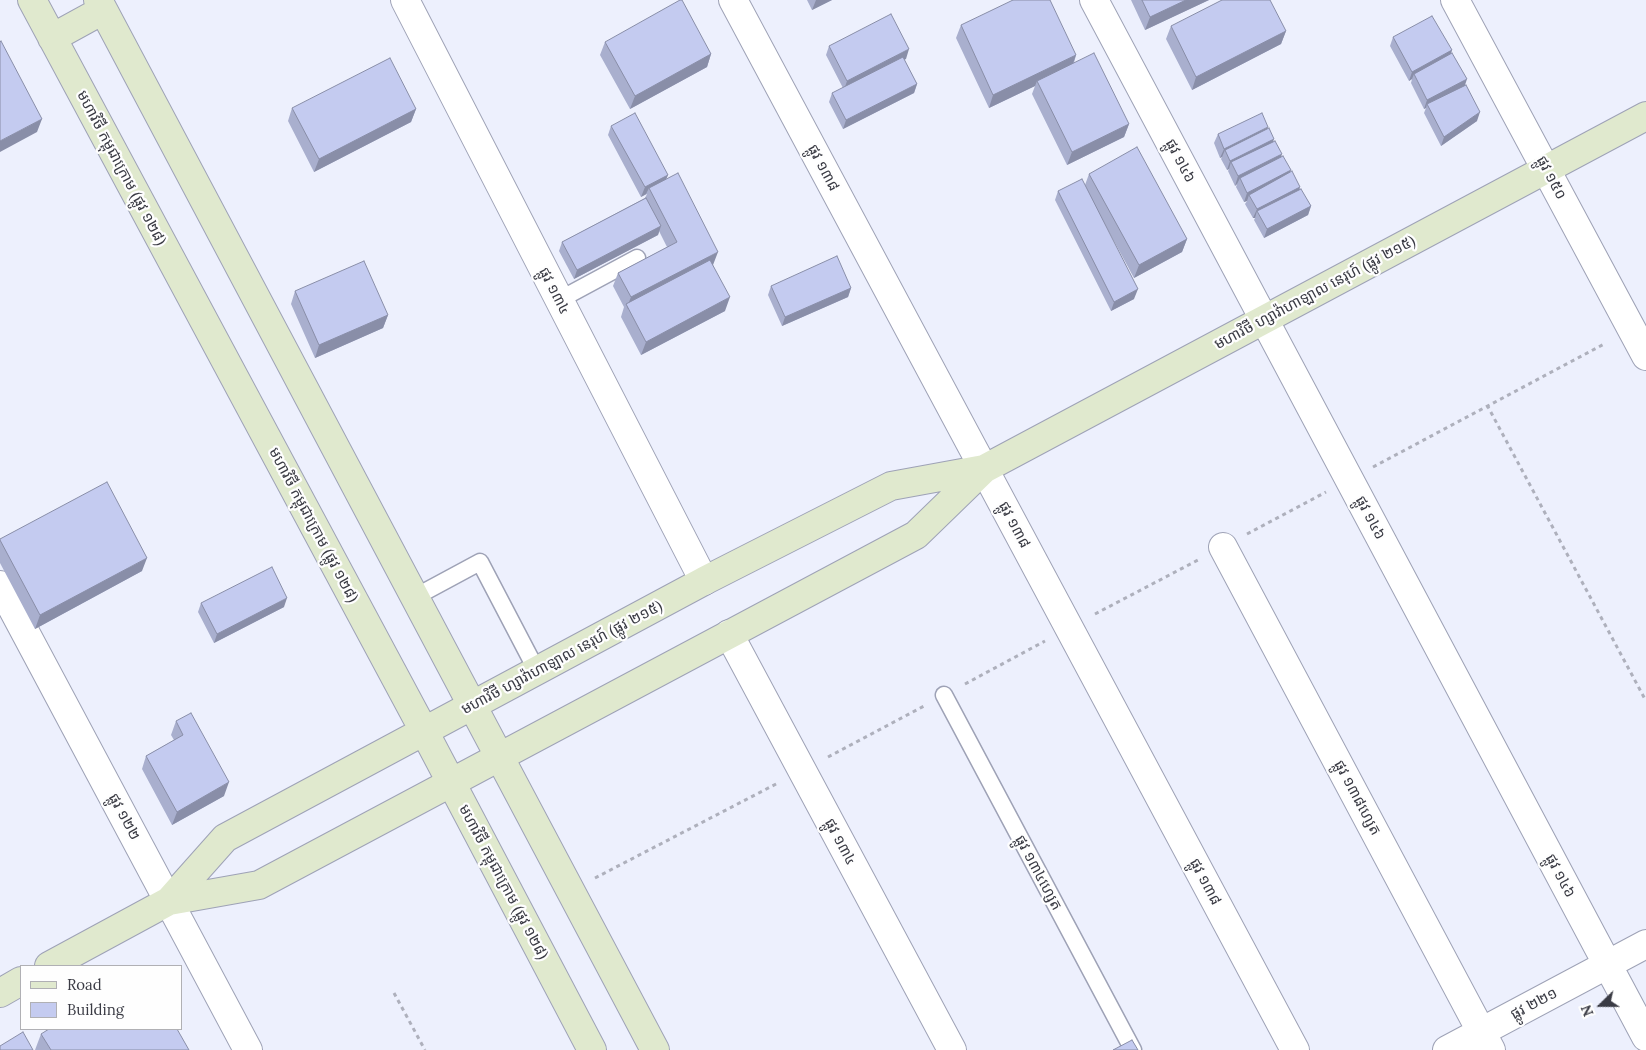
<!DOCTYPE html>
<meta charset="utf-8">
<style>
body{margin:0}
#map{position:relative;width:1646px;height:1050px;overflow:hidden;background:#edf0fd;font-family:Lora,serif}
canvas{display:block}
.legend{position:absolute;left:20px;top:965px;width:162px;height:65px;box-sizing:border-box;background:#fefefe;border:1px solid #b0b0b4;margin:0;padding:6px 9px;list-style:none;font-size:15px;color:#3a3b44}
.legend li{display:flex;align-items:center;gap:10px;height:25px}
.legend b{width:25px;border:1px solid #b0b0b4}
.north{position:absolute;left:1576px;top:980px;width:50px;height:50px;-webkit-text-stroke:4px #fefefe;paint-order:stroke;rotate:248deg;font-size:14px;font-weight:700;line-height:20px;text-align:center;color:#3a3b44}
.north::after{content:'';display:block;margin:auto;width:18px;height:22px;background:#3a3b44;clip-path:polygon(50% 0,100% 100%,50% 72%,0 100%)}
</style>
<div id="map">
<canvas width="1646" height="1050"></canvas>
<ul class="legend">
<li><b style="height:6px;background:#e0e9ce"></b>Road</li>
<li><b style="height:14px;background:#c4cbf0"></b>Building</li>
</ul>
<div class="north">N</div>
</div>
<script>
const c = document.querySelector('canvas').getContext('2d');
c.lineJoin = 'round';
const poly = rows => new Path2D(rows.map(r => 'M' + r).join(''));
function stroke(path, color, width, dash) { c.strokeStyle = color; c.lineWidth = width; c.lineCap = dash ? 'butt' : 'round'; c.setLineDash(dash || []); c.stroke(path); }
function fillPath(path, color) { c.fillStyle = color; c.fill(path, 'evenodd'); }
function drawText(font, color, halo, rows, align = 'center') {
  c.font = font + ' Lora,"Noto Sans Khmer",serif'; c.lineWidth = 4.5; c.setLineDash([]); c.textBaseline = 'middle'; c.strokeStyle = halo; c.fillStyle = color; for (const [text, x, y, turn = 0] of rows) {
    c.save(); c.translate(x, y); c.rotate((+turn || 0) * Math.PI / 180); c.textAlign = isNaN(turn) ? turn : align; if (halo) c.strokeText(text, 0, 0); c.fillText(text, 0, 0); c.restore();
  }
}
const lane = poly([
 [559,300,637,258],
 [415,597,480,562,537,671],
 [944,695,1133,1050]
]);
const street = poly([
 [405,0,704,581],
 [733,0,1295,1050],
 [1094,0,1646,1037],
 [1455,0,1646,356],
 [1223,547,1491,1050],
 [0,585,248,1050],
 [729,634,952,1050],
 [1447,1050,1646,944]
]);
const secondary = poly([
 [32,0,424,731,592,1050],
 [98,0,655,1050],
 [52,38,103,10],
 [169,901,225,838,704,581,891,486,984,469],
 [49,966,169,901,259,885,916,535,984,469,1646,116],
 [0,993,21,981]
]);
stroke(lane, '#9ea2b6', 19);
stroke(street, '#9ea2b6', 30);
stroke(secondary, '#9ea2b6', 30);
stroke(poly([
 [1487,405,1646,701],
 [1373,467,1606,343],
 [1247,534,1326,492],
 [1095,614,1198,560],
 [965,684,1045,641],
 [828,757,924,706],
 [595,878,778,783],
 [394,993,425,1050]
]), '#aeb0bc', 3, [4, 4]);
stroke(lane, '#fff', 16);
stroke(street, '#fff', 28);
stroke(secondary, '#e0e9ce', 28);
fillPath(poly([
 [807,0,832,0,812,10],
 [1131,0,1209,0,1145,30],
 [961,25,1076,55,1074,63,1129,124,1124,137,1067,165,1032,94,1035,86,989,108,956,38],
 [1171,26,1286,31,1281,44,1192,90,1166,39],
 [1393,37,1452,50,1451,53,1465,85,1477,121,1441,146,1424,113,1426,108,1424,109,1411,83,1412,79,1409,81,1390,46],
 [605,42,711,54,707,67,630,109,600,55],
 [829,46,906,59,904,59,917,84,914,93,843,129,829,102,832,93,843,88,826,55],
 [292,108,416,109,411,122,314,172,288,121],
 [611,126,668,175,666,179,713,265,725,311,641,355,621,317,624,307,613,286,618,273,667,247,659,231,658,235,574,279,559,251,562,242,645,198,647,194,641,197,608,135],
 [1267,129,1273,142,1300,189,1311,206,1308,215,1264,238,1254,220,1255,218,1253,218,1245,204,1247,201,1244,202,1236,187,1237,184,1235,186,1228,171,1229,169,1227,170,1221,159,1222,157,1220,158,1214,143,1218,134],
 [1089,174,1187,239,1182,252,1134,278,1103,221,1134,299,1111,311,1055,200,1058,191,1085,185],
 [771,286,851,288,848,297,782,326,768,295],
 [295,291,388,315,383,328,315,358,291,304],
 [0,539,142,571,35,629,0,563],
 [201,603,284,607,214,643,198,612],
 [176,721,224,796,172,825,142,769,146,756,174,740,171,735],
 [41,1034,189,1050,35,1050]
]), '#a9afce');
fillPath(poly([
 [816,0,832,0,812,10],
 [1186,0,1209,0,1145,30,1150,17],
 [1286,31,1281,44,1192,90,1196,77],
 [909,49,906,59,844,90,847,81],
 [1452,50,1449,59,1414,74,1412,79,1409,81,1412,72],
 [711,54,707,67,630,109,635,96],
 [1076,55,1071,69,1037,81,1035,86,989,108,993,95],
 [1467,79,1464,88,1427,104,1426,108,1424,109,1427,100],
 [917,84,914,93,843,129,846,120],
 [416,109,411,122,314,172,319,159],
 [1480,112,1477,121,1441,146,1444,137],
 [42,119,37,132,0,152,0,141],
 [1129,124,1124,137,1067,165,1072,152],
 [1268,127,1265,136,1225,150,1222,157,1220,158,1224,149],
 [1274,139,1271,148,1231,162,1229,169,1227,170,1230,161],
 [1282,154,1279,164,1240,178,1237,184,1235,186,1238,176],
 [1291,170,1288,179,1249,195,1247,201,1244,202,1247,193],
 [668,175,664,184,649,188,646,194,641,197,645,187],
 [1300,187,1297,197,1257,211,1255,218,1253,218,1257,209],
 [1311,206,1308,215,1264,238,1267,229],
 [661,226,658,235,574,279,577,270],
 [1187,239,1182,252,1134,278,1139,265],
 [718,252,713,265,628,309,627,307,631,297],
 [851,288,848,297,782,326,785,317],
 [1138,289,1134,299,1111,311,1114,302],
 [730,297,725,311,641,355,646,342],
 [388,315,383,328,315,358,319,345],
 [147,558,142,571,35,629,40,615],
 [287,598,284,607,214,643,217,634],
 [229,782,224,796,172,825,177,812]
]), '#898ea8');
const building = poly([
 [680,0,682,0,711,54,635,96,605,42,680,0],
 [1013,0,1050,0,1076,55,993,95,961,25,1013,0],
 [1142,0,1186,0,1150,17,1142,0],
 [1222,0,1270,0,1286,31,1196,77,1171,26,1222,0],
 [891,14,909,49,847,81,829,46,891,14],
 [1432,16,1452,50,1412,72,1393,37,1432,16],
 [1,41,42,119,0,141,0,42,1,41],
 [1094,53,1129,124,1072,152,1037,81,1094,53],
 [1452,53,1467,79,1427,100,1414,74,1452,53],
 [903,57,917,84,846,120,832,93,903,57],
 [390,58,416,109,319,159,292,108,390,58],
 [1466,85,1480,112,1444,137,1427,104,1466,85],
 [635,113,668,175,645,187,611,126,635,113],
 [1262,113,1268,127,1224,149,1218,134,1262,113],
 [1269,128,1274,139,1230,161,1225,150,1269,128],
 [1275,141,1282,154,1238,176,1231,162,1275,141],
 [1137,147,1187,239,1139,265,1089,174,1137,147],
 [1283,156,1291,170,1247,193,1240,178,1283,156],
 [1292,171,1300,187,1257,209,1249,195,1292,171],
 [678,173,718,252,631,297,618,273,677,242,649,188,678,173],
 [1082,179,1138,289,1114,302,1058,191,1082,179],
 [1301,189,1311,206,1267,229,1257,211,1301,189],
 [646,198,661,226,577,270,562,242,646,198],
 [837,256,851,288,785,317,771,286,837,256],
 [710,260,730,297,646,342,626,304,710,260],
 [364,261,388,315,319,345,295,291,364,261],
 [107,482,147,558,40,615,0,540,0,539,107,482],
 [272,567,287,598,217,634,201,603,272,567],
 [191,713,229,782,177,812,146,756,183,735,176,721,191,713],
 [49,1029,177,1029,189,1050,51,1050,41,1034,49,1029],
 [23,1032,33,1050,0,1050,0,1046,23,1032],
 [1132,1040,1138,1050,1113,1050,1132,1040]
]);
fillPath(building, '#c4cbf0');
stroke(building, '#898ea8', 1);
drawText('15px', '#3a3b44', '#fefefe', [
 ["ផ្លូវ ១៤៦",1180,161,62],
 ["មហាវិថី កម្ពុជាក្រោម (ផ្លូវ ១២៨)",121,168,62],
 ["ផ្លូវ ១៣៨",823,168,62],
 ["ផ្លូវ ១៥០",1551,178,62],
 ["ផ្លូវ ១៣៤",554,291,63],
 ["មហាវិថី ហ្សាវ៉ាហាឡាល នេរុហ៍ (ផ្លូវ ២១៥)",1315,293,-28],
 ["ផ្លូវ ១៤៦",1370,518,62],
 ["មហាវិថី កម្ពុជាក្រោម (ផ្លូវ ១២៨)",313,525,62],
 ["ផ្លូវ ១៣៨",1014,525,62],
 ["មហាវិថី ហ្សាវ៉ាហាឡាល នេរុហ៍ (ផ្លូវ ២១៥)",562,658,-28],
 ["ផ្លូវ ១៣៨ហ្សេត",1357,798,62],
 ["ផ្លូវ ១២២",124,817,62],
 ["ផ្លូវ ១៣៤",840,842,62],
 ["ផ្លូវ ១៣៤ហ្សេត",1038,873,62],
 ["ផ្លូវ ១៤៦",1560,876,62],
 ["មហាវិថី កម្ពុជាក្រោម (ផ្លូវ ១២៨)",503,882,62],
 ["ផ្លូវ ១៣៨",1205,882,62],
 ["ផ្លូវ ២២១",1534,1004,-28]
]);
</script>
